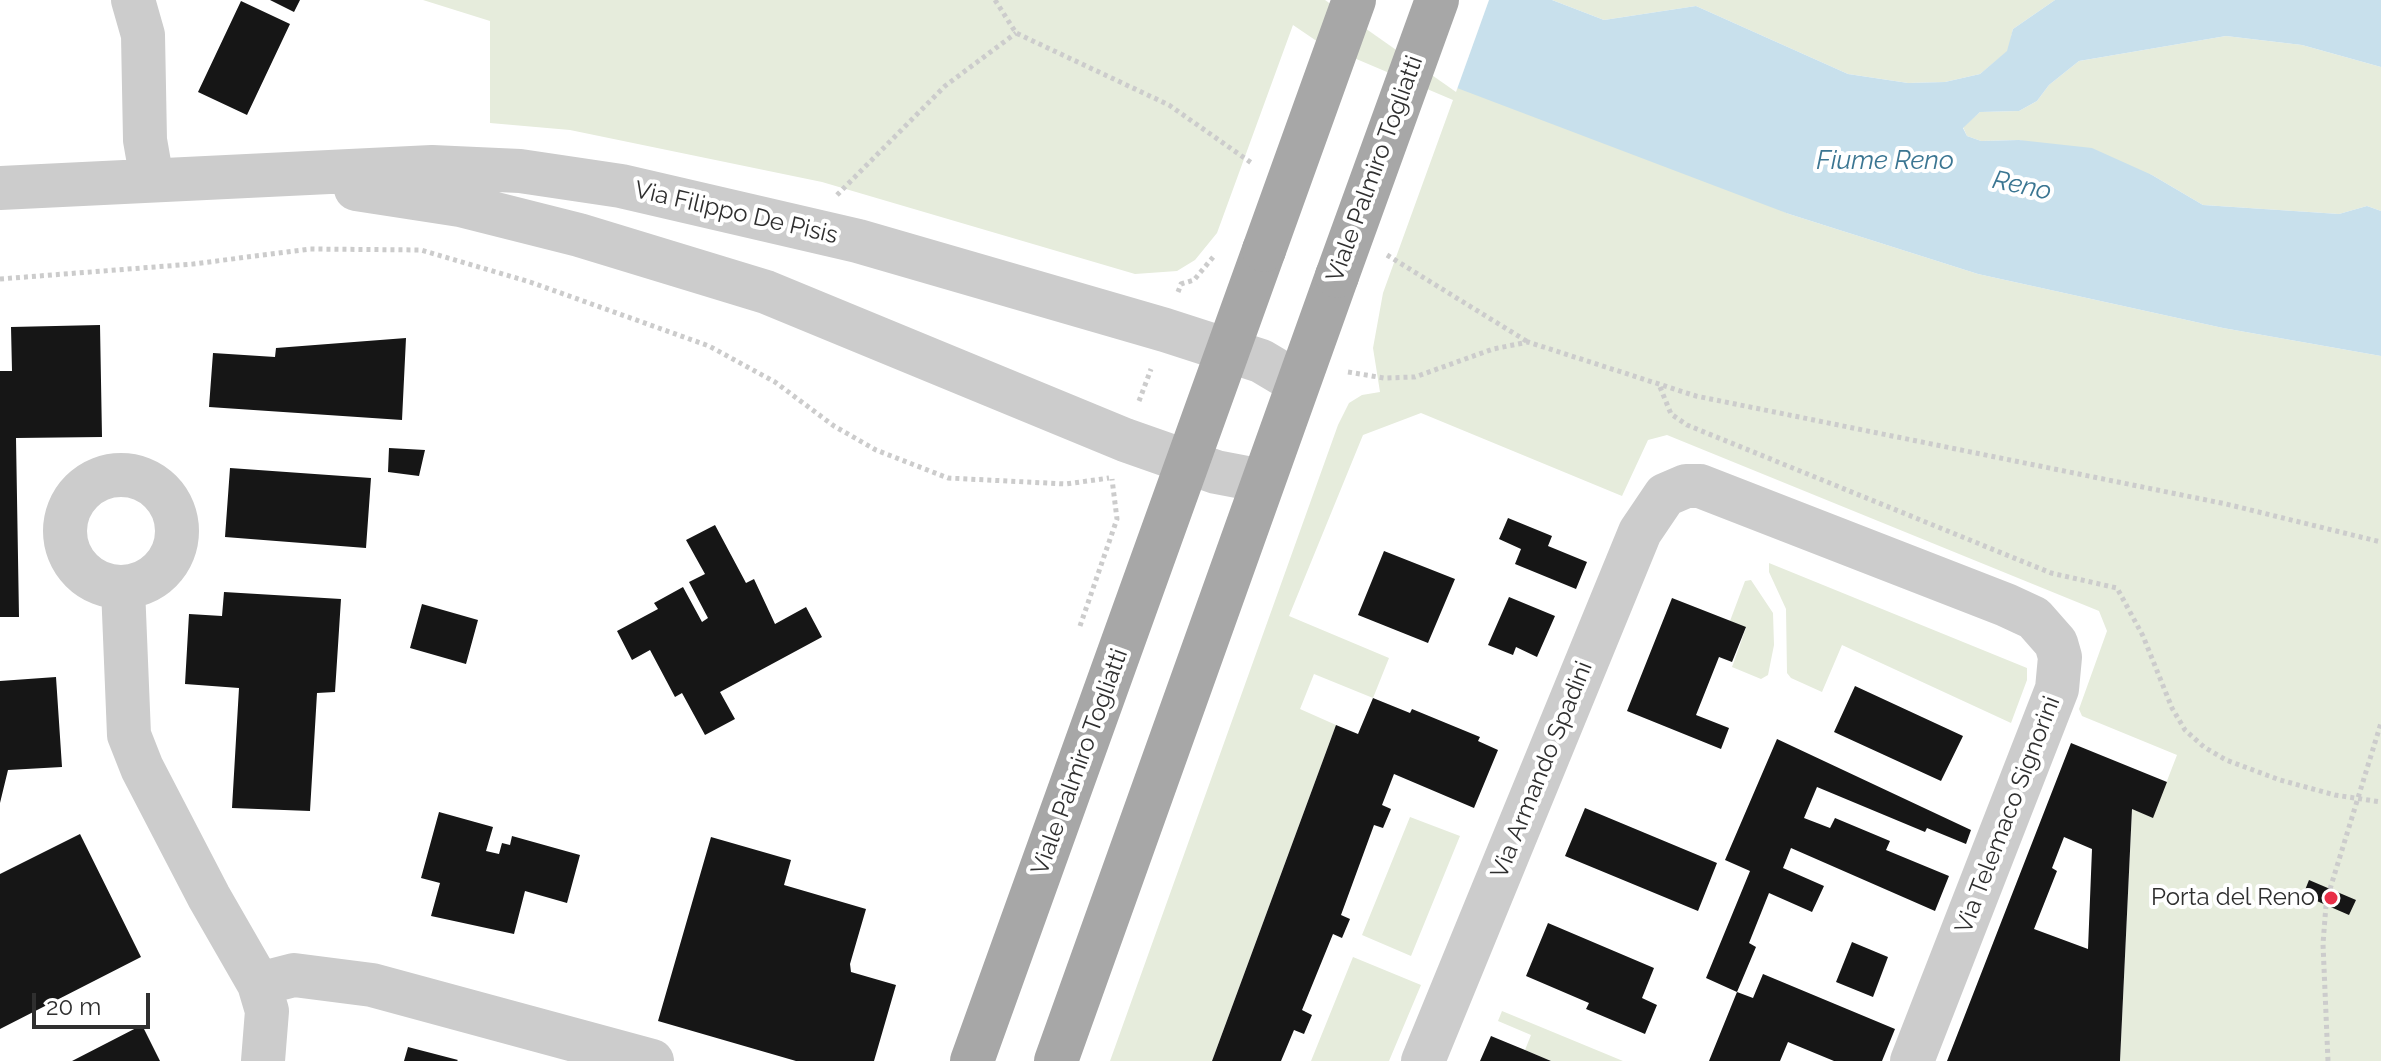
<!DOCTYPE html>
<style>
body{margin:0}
#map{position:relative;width:2381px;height:1061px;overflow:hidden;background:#fff;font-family:Raleway,sans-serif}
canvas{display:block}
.scale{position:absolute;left:32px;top:993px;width:118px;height:36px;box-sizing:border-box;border:4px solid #2f2f2f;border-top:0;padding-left:10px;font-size:24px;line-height:28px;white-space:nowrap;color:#2f2f2f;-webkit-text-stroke:6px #fff;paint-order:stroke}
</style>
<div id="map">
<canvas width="2381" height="1061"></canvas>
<div class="scale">20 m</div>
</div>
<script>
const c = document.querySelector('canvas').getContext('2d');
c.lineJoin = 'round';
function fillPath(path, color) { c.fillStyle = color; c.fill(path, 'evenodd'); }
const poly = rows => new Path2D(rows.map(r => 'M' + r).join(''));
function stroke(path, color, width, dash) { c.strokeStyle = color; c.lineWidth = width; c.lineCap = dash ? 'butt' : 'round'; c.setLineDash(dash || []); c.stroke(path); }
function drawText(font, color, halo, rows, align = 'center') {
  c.font = font + ' Raleway,sans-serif'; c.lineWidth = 8; c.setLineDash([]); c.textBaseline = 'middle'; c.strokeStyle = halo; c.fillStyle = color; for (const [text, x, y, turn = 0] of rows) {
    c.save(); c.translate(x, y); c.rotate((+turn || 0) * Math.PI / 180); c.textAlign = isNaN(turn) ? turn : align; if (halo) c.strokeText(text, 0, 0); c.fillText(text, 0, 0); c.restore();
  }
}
fillPath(poly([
 [423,0,1329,0,1789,214,1978,274,2223,328,2381,356,2381,1061,2120,1061,2132,809,2153,817,2177,755,2082,716,2079,709,2107,631,2099,611,1667,435,1648,440,1622,496,1421,413,1363,435,1289,616,1389,658,1373,698,1314,674,1300,709,1336,725,1212,1061,1110,1061,1338,425,1349,403,1362,395,1380,392,1373,348,1383,293,1453,100,1321,44,1293,25,1217,233,1195,260,1177,271,1135,274,822,182,570,130,490,123,490,21],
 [1552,0,2055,0,2013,29,2008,51,1980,74,1945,82,1908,83,1848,74,1696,6,1604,20],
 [2226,36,2302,45,2381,67,2381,211,2367,206,2339,214,2203,205,2152,175,2019,140,1981,141,1967,136,1963,127,1980,112,2019,111,2037,101,2049,85,2079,61],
 [1769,563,2027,668,2027,680,2011,723,1842,645,1822,692,1791,678,1787,673,1786,609,1769,572],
 [1751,580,1773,613,1774,645,1768,675,1761,679,1732,667,1746,628,1730,621,1745,581],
 [1410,817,1460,836,1411,956,1362,935],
 [1353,957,1421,985,1389,1061,1311,1061],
 [1502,1011,1623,1061,1551,1061,1525,1050,1531,1035,1498,1021]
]), '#e6ecdc');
fillPath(poly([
 [1329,0,1552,0,1604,20,1696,6,1848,74,1908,83,1945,82,1980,74,2007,51,2013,29,2055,0,2381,0,2381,67,2302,45,2226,36,2079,61,2049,85,2037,101,2019,111,1980,112,1963,128,1967,136,1981,141,2019,140,2092,148,2152,175,2203,205,2339,214,2367,206,2381,211,2381,356,2223,328,1978,274,1789,214,1457,88]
]), '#c8e0ec');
fillPath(poly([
 [1325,0,1489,0,1456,92]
]), '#fff');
fillPath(poly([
 [270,0,300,0,294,12],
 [241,1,290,24,247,115,198,92],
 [100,325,102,437,16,438,19,617,0,617,0,371,12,371,11,327],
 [406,338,402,420,209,407,213,353,275,357,276,348],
 [389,448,425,450,419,476,388,472],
 [230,468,371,478,366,548,225,537],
 [1508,518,1552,536,1548,546,1587,562,1576,589,1515,564,1521,549,1499,539],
 [715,525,746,583,754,579,775,624,806,607,822,637,720,692,735,719,705,735,682,693,675,697,650,650,632,660,617,631,658,609,654,603,683,587,702,622,708,618,689,582,705,574,686,540],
 [1384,551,1455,579,1428,643,1358,615],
 [224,592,341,599,335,692,317,693,310,811,232,808,239,688,185,684,189,614,222,616],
 [1509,597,1555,616,1537,657,1516,647,1513,655,1488,645],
 [1672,598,1746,627,1732,662,1719,657,1696,715,1729,728,1721,749,1627,711],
 [422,604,478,620,466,664,410,648],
 [56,677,62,767,8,770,0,803,0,681],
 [1855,686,1963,736,1941,781,1834,732],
 [1373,698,1410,713,1412,709,1480,737,1478,741,1498,750,1474,808,1394,774,1382,805,1391,809,1383,828,1374,825,1341,915,1350,919,1342,938,1333,934,1302,1010,1312,1015,1304,1034,1294,1030,1281,1061,1212,1061,1336,725,1358,734],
 [1777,739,1971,830,1966,844,1927,828,1925,832,1817,787,1804,818,1830,828,1835,818,1890,841,1886,850,1949,876,1935,911,1791,848,1783,868,1824,886,1812,912,1769,893,1749,943,1756,947,1737,992,1706,978,1750,871,1725,860],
 [2071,743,2167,782,2153,818,2132,809,2120,1061,1947,1061],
 [2064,837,2092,849,2088,949,2034,929,2057,871,2052,868],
 [1585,808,1717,863,1698,911,1565,856],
 [439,812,493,827,486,851,499,854,502,843,510,845,512,836,580,855,567,903,525,891,514,934,431,916,440,883,421,878],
 [80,834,141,957,0,1029,0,874],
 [711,837,791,860,784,885,866,909,850,964,851,972,896,985,874,1061,796,1061,658,1021],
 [2309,880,2356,900,2349,915,2303,895],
 [1548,923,1654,968,1642,998,1657,1005,1645,1034,1586,1009,1589,1003,1526,976],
 [1852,942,1888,957,1873,997,1836,982],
 [1763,974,1895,1029,1882,1061,1834,1061,1788,1042,1780,1061,1709,1061,1737,992,1753,998],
 [142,1025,160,1061,72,1061],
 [1491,1036,1525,1050,1551,1061,1480,1061],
 [408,1047,458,1060,457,1061,404,1061]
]), '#161616');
stroke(poly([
 [995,0,1016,33,1169,105,1253,164],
 [837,195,945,86,1016,33],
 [1387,255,1528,342],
 [0,279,193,264,310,249,421,250,530,282,709,346,775,382,834,426,876,450,948,478,1066,484,1109,478],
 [1178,292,1181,284,1194,280,1214,256],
 [1348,372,1384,378,1415,377,1493,349,1528,342,1696,396,2226,504,2381,542],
 [1660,387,1671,414,1687,425,2051,573,2117,588,2143,636,2172,708,2185,730,2204,747,2226,760,2280,780,2335,795,2381,802],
 [1139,401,1151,369],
 [1080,626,1117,519,1112,479],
 [2330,889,2381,723],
 [2326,905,2323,944,2328,1061]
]), '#ccc', 5, [4, 4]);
stroke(poly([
 [133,0,143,35,145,140,152,180],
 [0,188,432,167,520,171,621,186,858,241,1165,330,1261,361,1298,383],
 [356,189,460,205,579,235,766,292,1125,440,1216,472,1263,481],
 '65 531a56 56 0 1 1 112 0a56 56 0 1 1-112 0Z',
 [123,588,129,735,142,768,209,897,259,984,267,1011,263,1061],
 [259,984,294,975,372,985,652,1061],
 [1423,1061,1640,532,1665,495,1686,486,1700,486,2006,605,2034,618,2056,643,2060,657,2057,689,1912,1061]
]), '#ccc', 44);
stroke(poly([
 [972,1061,1264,250],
 [1056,1061,1337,276]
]), '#a7a7a7', 44);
stroke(poly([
 [1264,250,1354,0],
 [1337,276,1437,0]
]), '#a7a7a7', 44);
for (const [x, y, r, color] of [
 [2331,898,8,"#e82e47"]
]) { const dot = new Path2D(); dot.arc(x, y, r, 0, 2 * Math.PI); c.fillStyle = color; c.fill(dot); stroke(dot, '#fff', 3); }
drawText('24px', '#2f2f2f', '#fff', [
 ["Viale Palmiro Togliatti",1375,169,-70],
 ["Via Filippo De Pisis",736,213,13],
 ["Viale Palmiro Togliatti",1080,762,-70],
 ["Via Armando Spadini",1542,770,-68],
 ["Via Telemaco Signorini",2008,815,-69]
]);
drawText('24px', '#2f2f2f', '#fff', [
 ["Porta del Reno",2315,898]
], 'right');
drawText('italic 26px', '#3b7692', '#fff', [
 ["Fiume Reno",1885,161],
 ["Reno",2022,186,12]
]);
</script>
